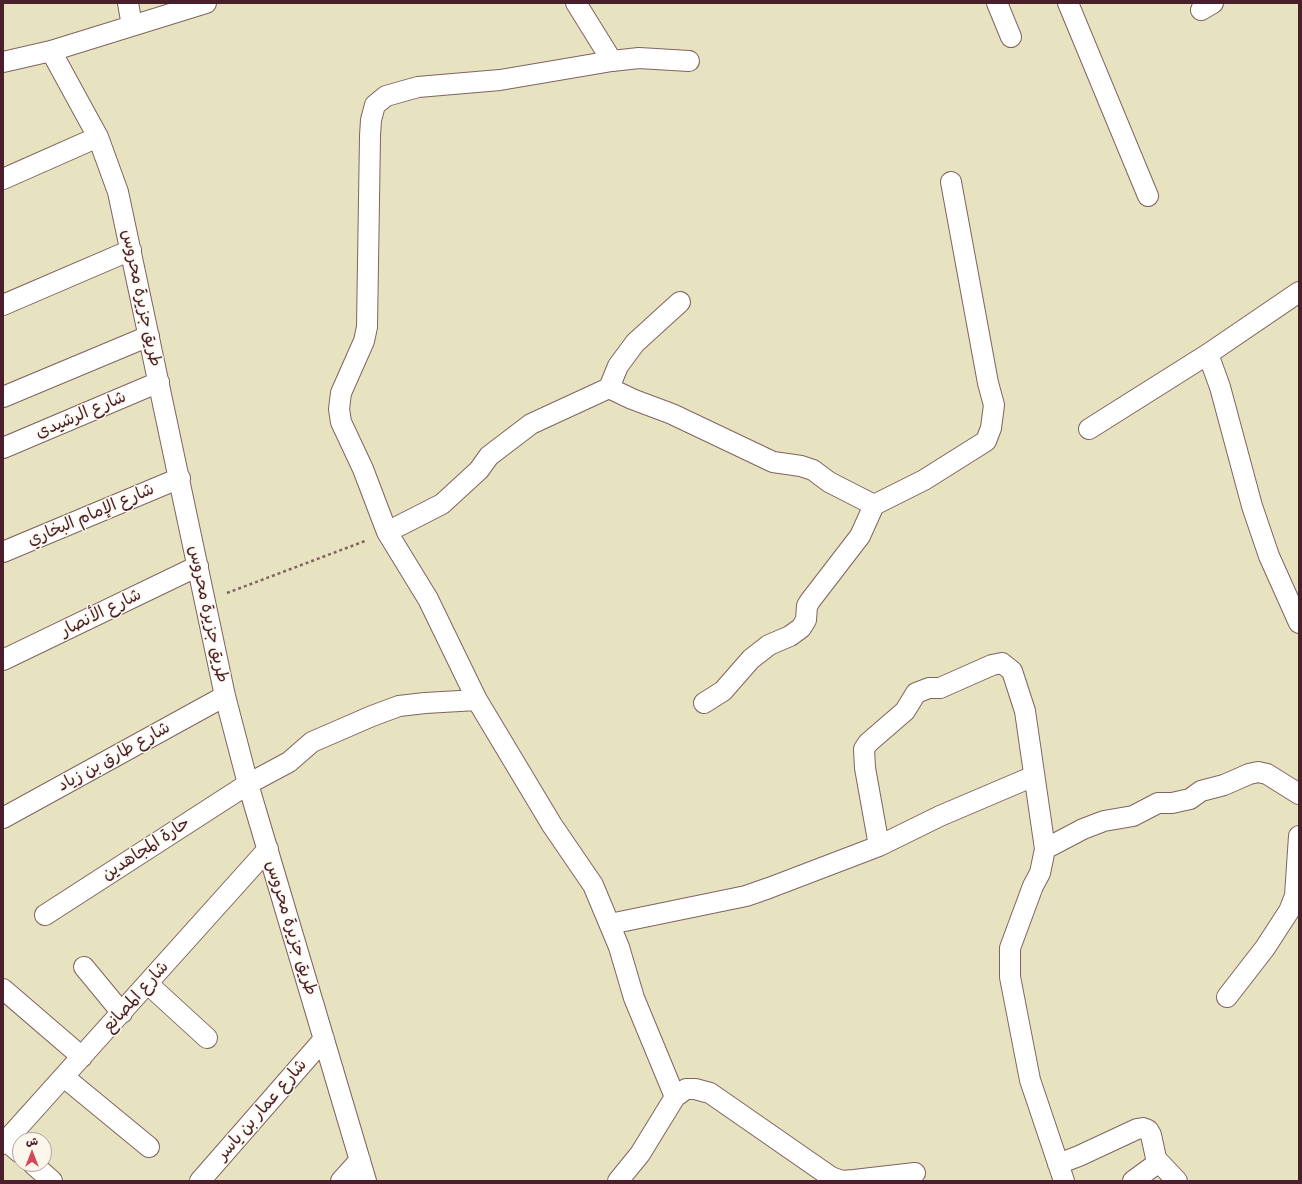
<!DOCTYPE html>
<meta charset="utf-8">
<style>
body{margin:0}
#map{position:relative;width:1302px;height:1184px;overflow:hidden;background:#e7e2c0;font-family:Caveat,"Playpen Sans Arabic",sans-serif}
canvas{display:block}
.frame{position:absolute;inset:0;border:4px solid #4a1f2b;pointer-events:none}
.north{position:absolute;left:12px;top:1132px;width:40px;height:40px;box-sizing:border-box;background:#fbf7ec;border:1px solid #b4a19f;border-radius:50%;rotate:0deg;font-size:11px;font-weight:700;line-height:16px;text-align:center;color:#4a1f2b}
.north::after{content:'';display:block;margin:auto;width:14px;height:18px;background:#d1495b;clip-path:polygon(50% 0,100% 100%,50% 72%,0 100%)}
</style>
<div id="map">
<canvas width="1302" height="1184"></canvas>
<div class="frame"></div>
<div class="north">ش</div>
</div>
<script>
const c = document.querySelector('canvas').getContext('2d');
c.lineJoin = 'round';
const poly = rows => new Path2D(rows.map(r => 'M' + r).join(''));
function stroke(path, color, width, dash) { c.strokeStyle = color; c.lineWidth = width; c.lineCap = dash ? 'butt' : 'round'; c.setLineDash(dash || []); c.stroke(path); }
function drawText(font, color, halo, rows, align = 'center') {
  c.font = font + ' Caveat,"Playpen Sans Arabic",sans-serif'; c.lineWidth = 3; c.setLineDash([]); c.textBaseline = 'middle'; c.strokeStyle = halo; c.fillStyle = color; for (const [text, x, y, turn = 0] of rows) {
    c.save(); c.translate(x, y); c.rotate((+turn || 0) * Math.PI / 180); c.textAlign = isNaN(turn) ? turn : align; if (halo) c.strokeText(text, 0, 0); c.fillText(text, 0, 0); c.restore();
  }
}
const minor = poly([
 [128,3,132,26],
 [576,3,612,61,639,58,689,61],
 [997,3,1011,37],
 [1068,3,1148,196],
 [1201,10,1213,3],
 [51,51,98,137,118,192,225,696,248,784,366,1181],
 [612,61,500,80,418,87,386,96,375,105,371,120,370,136,367,327,364,341,341,393,339,409,341,422,363,469,387,532,442,504,479,470,489,456,531,424,609,388,618,366,635,343,680,302],
 [3,62,51,51,206,3],
 [3,179,98,137],
 [3,305,131,250],
 [1208,354,1220,387,1252,506,1269,556,1299,623],
 [609,388,632,399,672,414,773,462,801,466,813,470,829,482,874,505],
 [3,397,149,336],
 [1089,429,1208,354,1299,292],
 [3,448,159,382],
 [387,532,428,599,477,700,552,825,593,885,619,947,634,998,675,1097],
 [3,552,180,478],
 [3,660,198,566],
 [704,703,723,691,751,659,769,645,790,636,801,628,806,620,807,606,810,601,860,536,874,505,924,480,986,441,991,428,994,405,988,383,951,182],
 [3,818,225,696],
 [879,846,865,768,864,749,868,743,905,711,916,693,929,688,940,688,992,665,1002,663,1012,671,1025,711,1045,849,1083,829,1104,821,1133,816,1158,803,1172,803,1190,799,1201,791,1224,785,1249,774,1258,772,1267,774,1299,794],
 [1045,849,1040,873,1033,886,1010,948,1010,977,1030,1080,1064,1181],
 [45,915,248,784,289,762,312,742,372,716,399,706,425,703,477,700],
 [610,924,746,896,769,888,879,846,940,816,1034,776],
 [84,967,122,1013],
 [148,984,207,1038],
 [3,989,82,1057],
 [1227,997,1265,948,1289,911,1295,896,1299,836],
 [64,1077,149,1147],
 [6,1141,20,1153],
 [3,1144,268,849],
 [33,1164,52,1181],
 [1058,1164,1079,1156,1137,1129,1143,1128,1148,1130,1151,1135,1156,1158,1159,1162,1177,1181],
 [200,1181,324,1039],
 [341,1181,360,1160],
 [618,1181,640,1154,675,1097,686,1089,695,1089,710,1093,831,1177,842,1181,854,1180,915,1173],
 [1133,1181,1159,1162]
]);
stroke(minor, '#81635f', 22);
stroke(poly([
 [227,593,365,541]
]), '#81635f', 2.5, [3, 3]);
stroke(minor, '#fff', 20);
drawText('17px', '#4a1f2b', '#fbf7ec', [
 ["طريق جزيرة محروس",141,298,78],
 ["شارع الرشيدى",81,415,-23],
 ["شارع الإمام البخاري",91,515,-23],
 ["شارع الأنصار",101,613,-26],
 ["طريق جزيرة محروس",208,614,78],
 ["شارع طارق بن زياد",114,757,-29],
 ["حارة المجاهدين",146,849,-33],
 ["طريق جزيرة محروس",291,928,73],
 ["شارع المصانع",136,997,-48],
 ["شارع عمار بن ياسر",262,1110,-49]
]);
</script>
